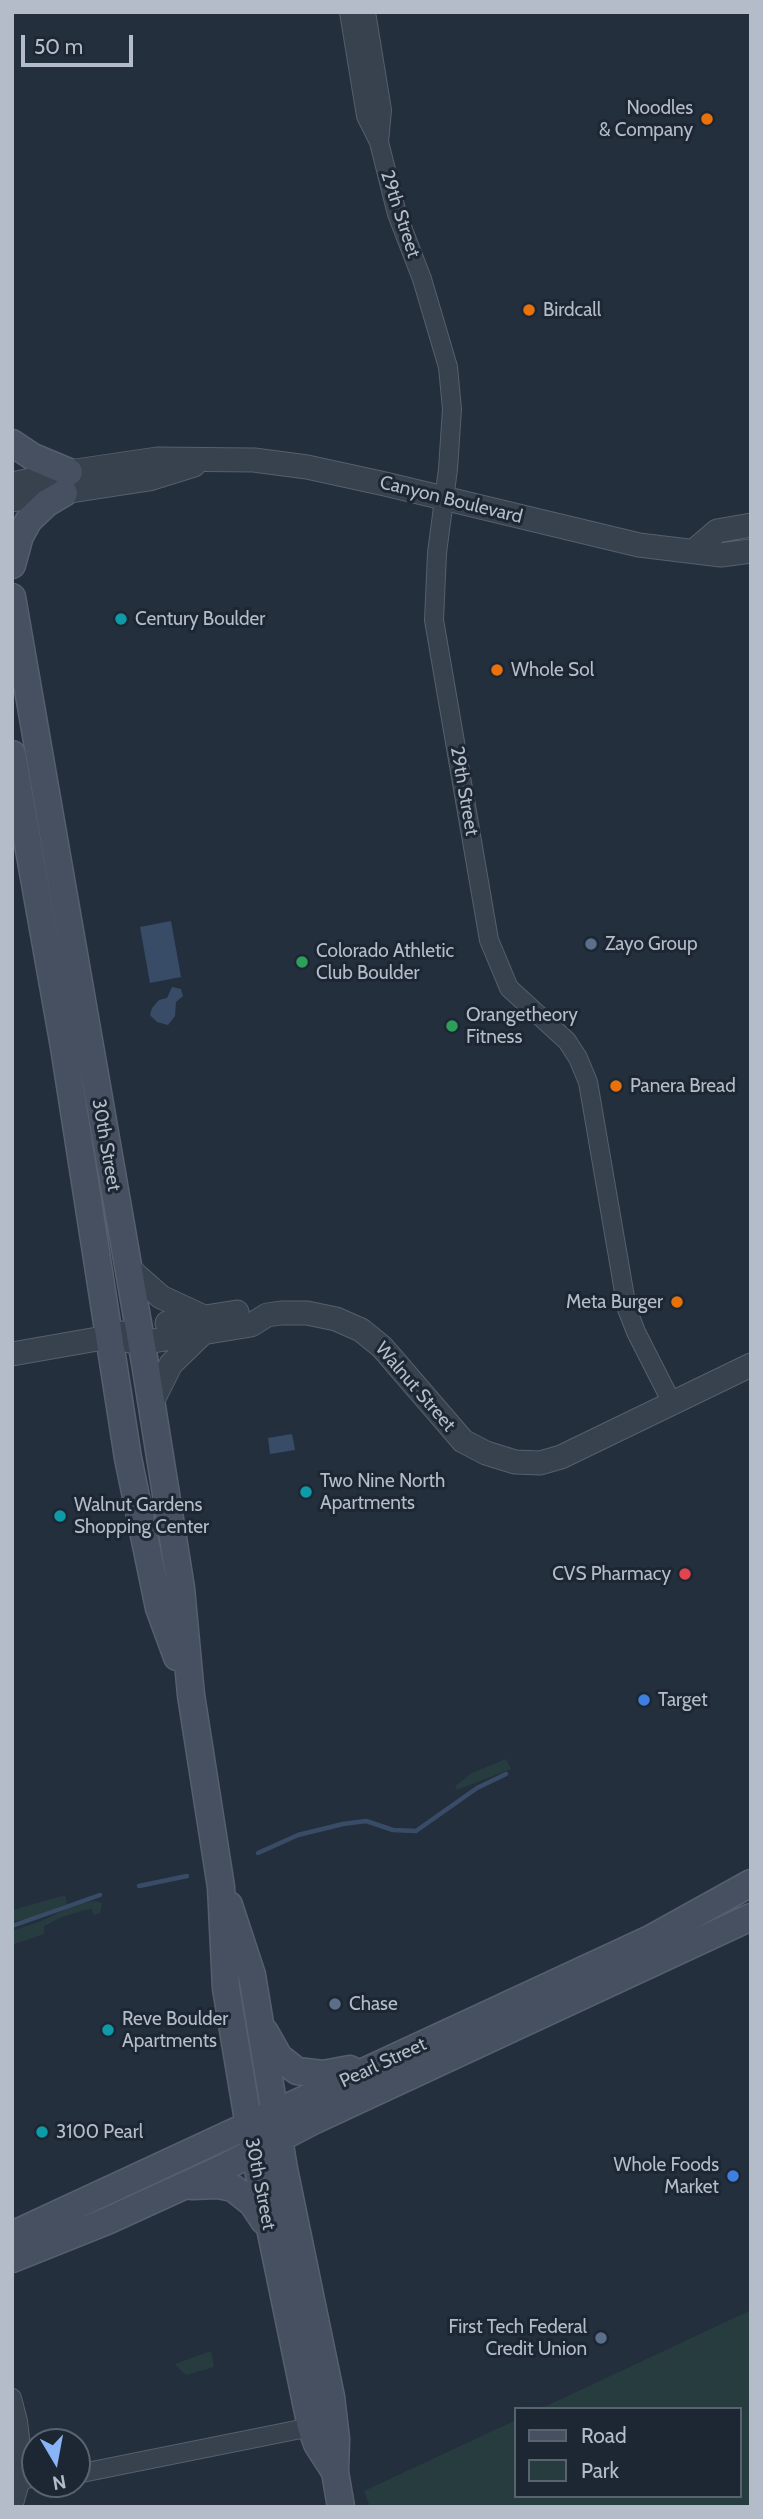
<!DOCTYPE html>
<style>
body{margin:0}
#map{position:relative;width:763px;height:2519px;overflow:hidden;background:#242f3e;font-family:Cabin,sans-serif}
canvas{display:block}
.frame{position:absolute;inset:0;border:14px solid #b4bcc9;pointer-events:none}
.legend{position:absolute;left:514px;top:2407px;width:228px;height:91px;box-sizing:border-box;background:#1d2633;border:2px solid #59626f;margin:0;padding:9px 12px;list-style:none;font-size:21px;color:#b4bcc9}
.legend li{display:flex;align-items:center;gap:14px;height:35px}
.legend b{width:35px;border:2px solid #59626f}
.north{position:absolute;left:21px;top:2428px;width:70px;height:70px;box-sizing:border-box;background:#1d2633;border:2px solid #59626f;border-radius:50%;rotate:170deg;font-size:19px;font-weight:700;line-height:28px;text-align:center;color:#b4bcc9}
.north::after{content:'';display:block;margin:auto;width:24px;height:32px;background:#8ab4f8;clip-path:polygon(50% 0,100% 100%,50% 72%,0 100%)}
.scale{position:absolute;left:21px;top:35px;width:112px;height:32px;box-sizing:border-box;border:4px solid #b4bcc9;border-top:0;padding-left:9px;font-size:21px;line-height:24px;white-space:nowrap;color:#b4bcc9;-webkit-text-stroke:5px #1d2633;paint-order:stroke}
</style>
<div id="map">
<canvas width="763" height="2519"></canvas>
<div class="frame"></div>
<ul class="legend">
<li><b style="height:9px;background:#465061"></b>Road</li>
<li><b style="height:19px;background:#263c3f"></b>Park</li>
</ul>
<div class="north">N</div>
<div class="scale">50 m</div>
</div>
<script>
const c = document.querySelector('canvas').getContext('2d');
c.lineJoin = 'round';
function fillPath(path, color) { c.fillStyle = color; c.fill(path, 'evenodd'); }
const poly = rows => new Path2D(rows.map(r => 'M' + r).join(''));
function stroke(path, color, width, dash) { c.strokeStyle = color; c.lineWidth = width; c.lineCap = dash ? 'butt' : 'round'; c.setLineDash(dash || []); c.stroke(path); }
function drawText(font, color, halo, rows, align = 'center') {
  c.font = font + ' Cabin,sans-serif'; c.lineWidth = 6; c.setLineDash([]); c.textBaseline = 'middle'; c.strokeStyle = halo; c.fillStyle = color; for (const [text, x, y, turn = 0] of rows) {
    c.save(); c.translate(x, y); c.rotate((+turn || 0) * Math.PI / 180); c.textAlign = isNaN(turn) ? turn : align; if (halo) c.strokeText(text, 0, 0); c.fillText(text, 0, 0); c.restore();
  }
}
fillPath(poly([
 [506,1759,511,1769,457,1790,455,1786,472,1773],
 [65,1895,67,1904,26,1920,12,1921,12,1912,16,1909],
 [96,1901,102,1903,100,1913,93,1915,92,1909,85,1910,62,1917,44,1926,44,1934,12,1945,12,1931,39,1922,79,1903],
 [751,2310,751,2507,370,2507,364,2491,516,2420,516,2496,740,2496,740,2409,540,2409],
 [211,2351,214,2367,186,2375,175,2364]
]), '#263c3f');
fillPath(poly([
 [171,921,181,977,150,983,140,927],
 [172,987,181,989,183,996,176,1002,175,1016,168,1025,157,1022,150,1015,152,1008,159,1000,167,998],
 [292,1434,295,1450,270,1454,268,1438]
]), '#394c67');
stroke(poly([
 [258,1853,298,1835,343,1824,366,1821,393,1830,416,1831,477,1788,506,1774],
 [139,1886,187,1876],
 [12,1926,100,1895]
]), '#394c67', 4.5);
const minor = poly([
 [349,12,366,116,379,142,397,214,422,279,448,367,452,409,448,469,437,553,434,620,489,940,509,988,567,1041,578,1058,588,1082,627,1309,636,1332,672,1403],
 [366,12,382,110,379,142],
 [12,2398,18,2421,23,2464,21,2476,12,2480],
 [77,2474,311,2427],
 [13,2507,21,2479,35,2478]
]);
const tertiary = poly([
 [12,484,69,472,157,459,254,460,307,467,385,484,639,545,721,555,751,551],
 [12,500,149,479,194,465],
 [695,550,717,531,751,525],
 [128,1268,161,1297,204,1317],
 [167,1323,237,1312],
 [109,1337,141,1343,251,1325,267,1315,281,1313,307,1313,336,1319,361,1330,382,1347,463,1441,486,1453,515,1462,540,1463,561,1457,751,1365],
 [12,1354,109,1337,123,1333],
 [151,1404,171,1364,202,1334],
 [21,2479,21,2476]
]);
const secondary = poly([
 [12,443,33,457,69,472],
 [12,565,20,536,29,520,47,503,64,493],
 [12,597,146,1369,181,1588,191,1695,221,1887,226,1988,249,2126,311,2427,317,2444,335,2472],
 [12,754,64,1047,128,1458,159,1608,177,1657],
 [229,1905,252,1975,284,2169,331,2397,336,2439,335,2472,341,2507],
 [265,2032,279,2057,297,2071,323,2074,350,2069],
 [192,2186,218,2185,233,2188,252,2203,264,2221],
 [12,2235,650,1939,751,1883],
 [12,2259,107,2221,225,2167,315,2120,751,1917]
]);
stroke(minor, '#565f6c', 20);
stroke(tertiary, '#565f6c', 25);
stroke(secondary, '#565f6c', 29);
stroke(minor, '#38414e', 18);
stroke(tertiary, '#38414e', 23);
stroke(secondary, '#465061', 26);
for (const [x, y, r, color] of [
 [707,119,7,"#e8710a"],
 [529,310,7,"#e8710a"],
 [121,619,7,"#0f9aa8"],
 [497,670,7,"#e8710a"],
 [591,944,7,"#5c6f8a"],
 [302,962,7,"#2e9e5b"],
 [452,1026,7,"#2e9e5b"],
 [616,1086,7,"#e8710a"],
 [677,1302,7,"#e8710a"],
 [306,1492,7,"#0f9aa8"],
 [60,1516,7,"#0f9aa8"],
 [685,1574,7,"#e0444e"],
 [644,1700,7,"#3f7fe0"],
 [335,2004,7,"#5c6f8a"],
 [108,2030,7,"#0f9aa8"],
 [42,2132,7,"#0f9aa8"],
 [733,2176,7,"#3f7fe0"],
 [601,2338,7,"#5c6f8a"]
]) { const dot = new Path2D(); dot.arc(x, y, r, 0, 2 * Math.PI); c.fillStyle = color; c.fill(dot); stroke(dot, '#1d2633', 2.5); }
drawText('19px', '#b4bcc9', '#1d2633', [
 ["Noodles",693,108,"right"],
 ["& Company",693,130,"right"],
 ["Birdcall",543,310],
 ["Century Boulder",135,619],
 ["Whole Sol",511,670],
 ["Zayo Group",605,944],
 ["Colorado Athletic",316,951],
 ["Club Boulder",316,973],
 ["Orangetheory",466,1015],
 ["Fitness",466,1037],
 ["Panera Bread",630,1086],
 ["Meta Burger",663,1302,"right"],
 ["Two Nine North",320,1481],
 ["Apartments",320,1503],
 ["Walnut Gardens",74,1505],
 ["Shopping Center",74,1527],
 ["CVS Pharmacy",671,1574,"right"],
 ["Target",658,1700],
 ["Chase",349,2004],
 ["Reve Boulder",122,2019],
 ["Apartments",122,2041],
 ["3100 Pearl",56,2132],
 ["Whole Foods",719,2165,"right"],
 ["Market",719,2187,"right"],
 ["First Tech Federal",587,2327,"right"],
 ["Credit Union",587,2349,"right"]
], 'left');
drawText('19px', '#b4bcc9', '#1d2633', [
 ["29th Street",400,214,72],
 ["Canyon Boulevard",451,500,14],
 ["29th Street",464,791,80],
 ["30th Street",106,1145,80],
 ["Walnut Street",415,1387,49],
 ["Pearl Street",383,2063,-25],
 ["30th Street",260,2184,79]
]);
</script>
